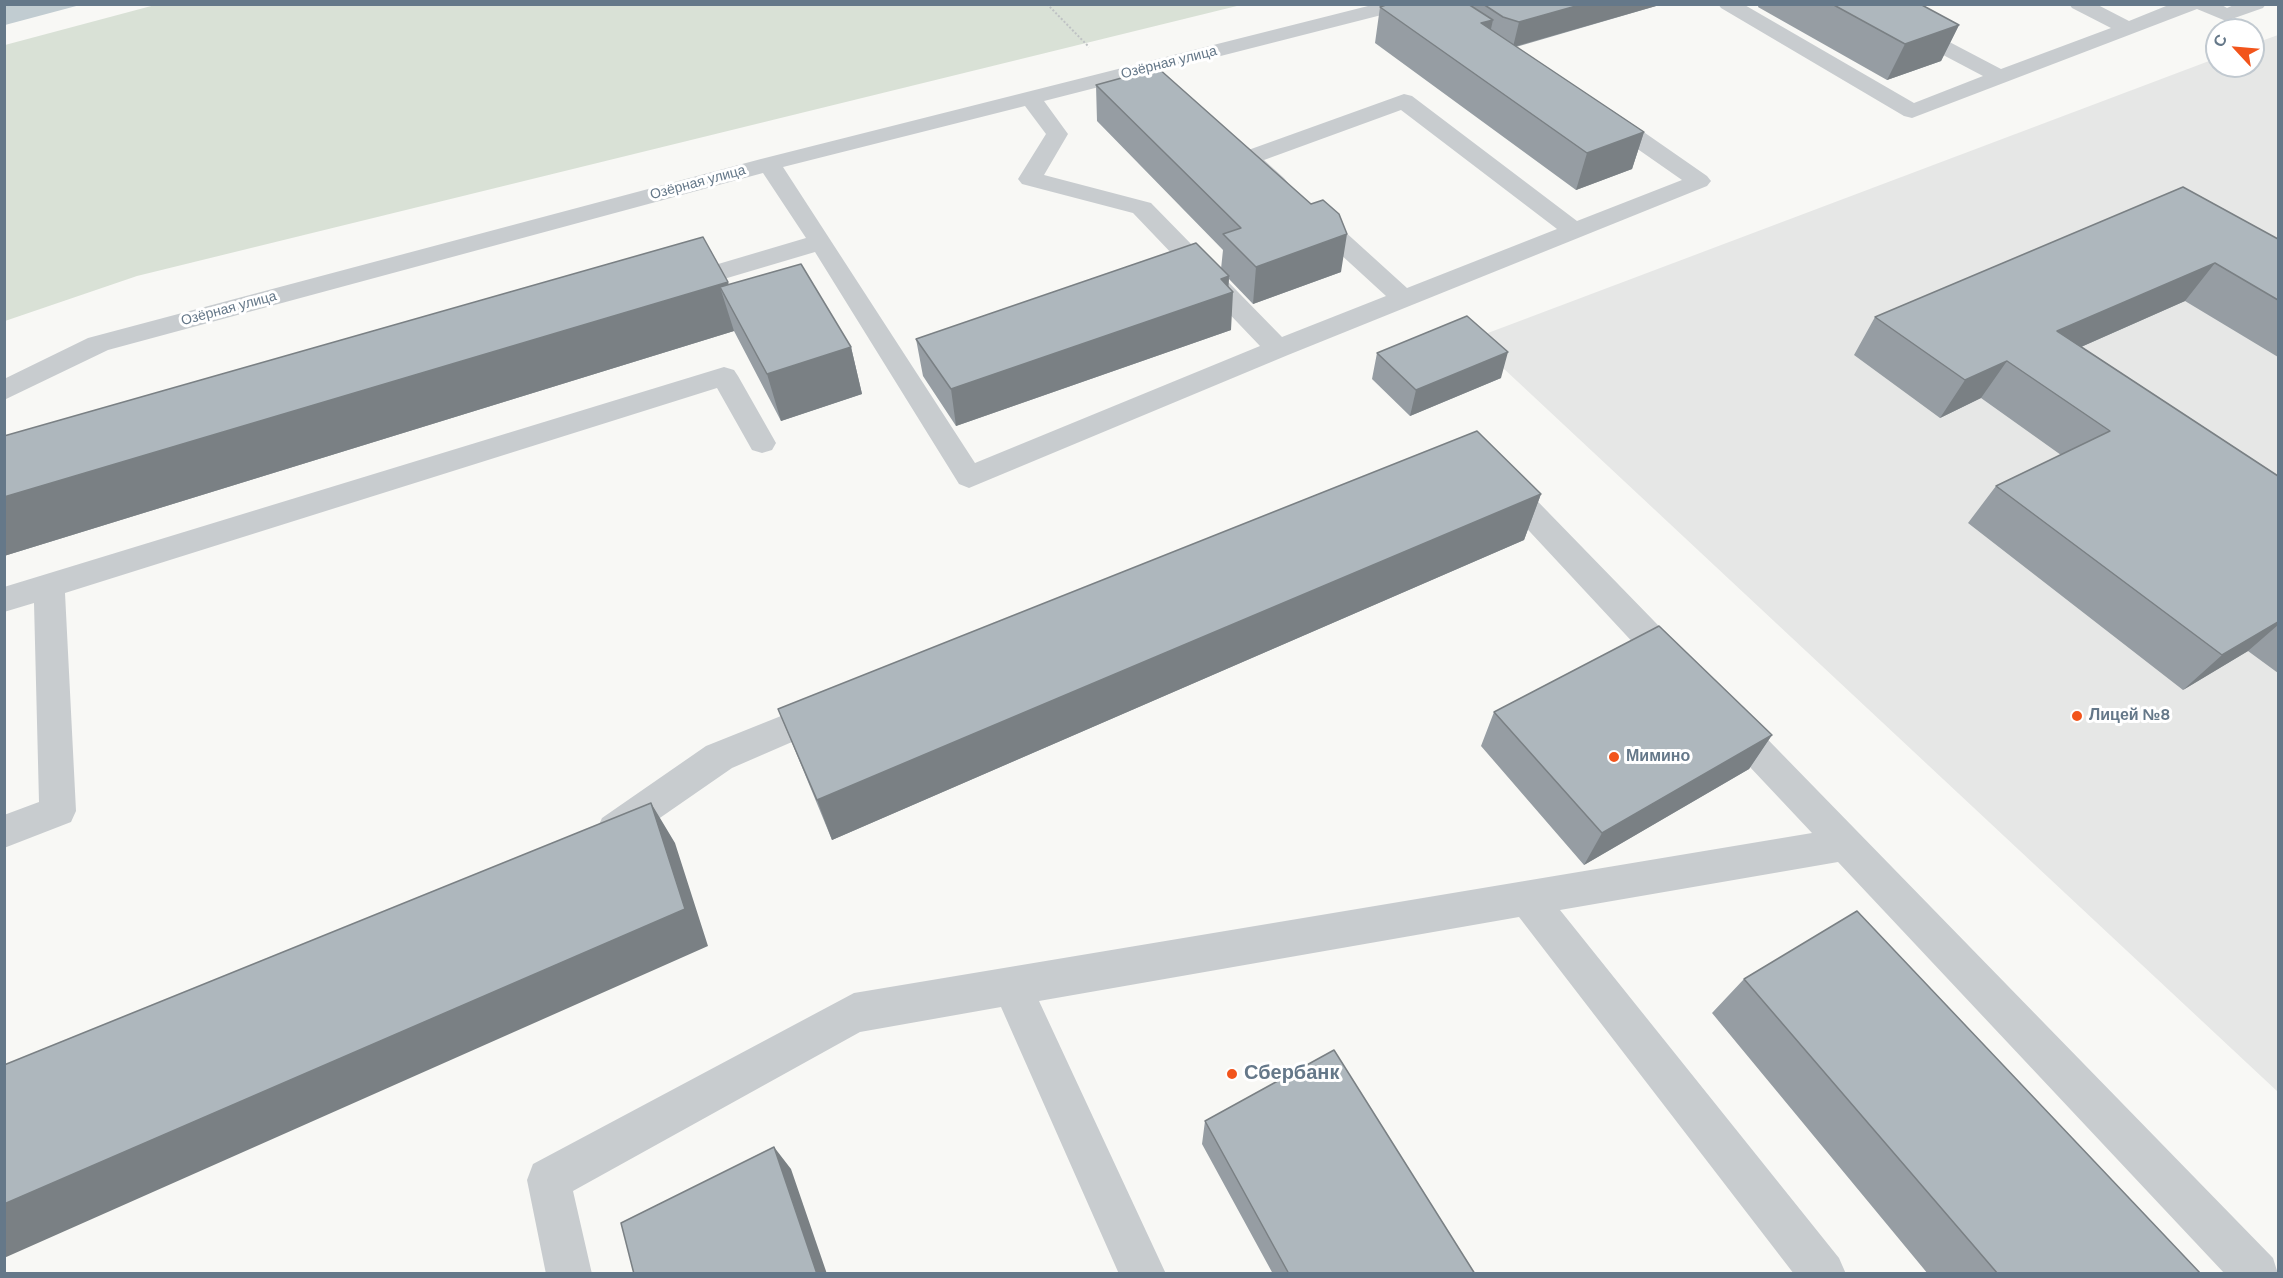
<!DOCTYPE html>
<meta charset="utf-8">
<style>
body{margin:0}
#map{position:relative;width:2283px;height:1278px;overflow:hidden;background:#f8f8f5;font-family:"DM Sans",sans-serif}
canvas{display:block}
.frame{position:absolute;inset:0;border:6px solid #657889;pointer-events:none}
.north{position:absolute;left:2205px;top:18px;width:60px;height:60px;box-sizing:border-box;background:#fff;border:2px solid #c1c9d0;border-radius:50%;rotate:296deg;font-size:16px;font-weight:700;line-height:24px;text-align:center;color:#657889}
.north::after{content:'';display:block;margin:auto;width:21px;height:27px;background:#f2541b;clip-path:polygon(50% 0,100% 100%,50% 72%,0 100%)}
</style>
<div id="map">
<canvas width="2283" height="1278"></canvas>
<div class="frame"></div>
<div class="north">С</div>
</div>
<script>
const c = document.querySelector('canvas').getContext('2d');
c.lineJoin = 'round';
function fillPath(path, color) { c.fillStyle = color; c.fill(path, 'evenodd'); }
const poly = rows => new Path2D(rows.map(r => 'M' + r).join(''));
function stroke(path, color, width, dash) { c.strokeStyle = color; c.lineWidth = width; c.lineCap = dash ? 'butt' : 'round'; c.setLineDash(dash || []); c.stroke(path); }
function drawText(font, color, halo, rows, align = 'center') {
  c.font = font + ' "DM Sans",sans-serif'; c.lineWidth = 6; c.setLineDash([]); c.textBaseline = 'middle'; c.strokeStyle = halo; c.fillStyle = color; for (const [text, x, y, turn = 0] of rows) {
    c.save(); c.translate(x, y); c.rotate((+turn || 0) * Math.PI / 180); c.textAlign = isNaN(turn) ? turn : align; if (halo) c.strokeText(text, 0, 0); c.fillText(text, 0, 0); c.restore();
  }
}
fillPath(poly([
 [2278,35,2278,1092,1472,339,2217,58,2217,66,2253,66,2253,44]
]), '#e6e7e6');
fillPath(poly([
 [155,5,155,4,1241,5,137,276,5,321,5,45]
]), '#d9e1d6');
fillPath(poly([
 [5,4,80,4,80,5,5,25]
]), '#c1ccd1');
stroke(poly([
 [1047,4,1089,47]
]), '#bfc2c4', 2, [2, 2]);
fillPath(poly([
 [1376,4,1412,4,1409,8,1044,101,1068,134,1044,175,1151,203,1282,337,1386,296,1303,220,1300,215,1303,210,1312,208,1321,210,1407,288,1557,229,1401,110,1264,160,1284,178,1288,183,1284,188,1276,190,1268,188,1240,163,1236,158,1240,153,1404,94,1412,96,1577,221,1682,180,1596,120,1593,115,1596,110,1604,108,1612,110,1707,176,1711,181,1707,186,1288,355,969,488,959,484,815,252,680,292,671,290,667,284,671,278,806,238,763,173,108,350,4,400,4,379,88,338,761,159,1376,4],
 [1025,106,1046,134,1018,179,1022,184,1133,213,1260,346,975,463,783,167,1025,106],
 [1718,4,1743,4,1914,103,1983,76,1854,8,1851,4,1877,4,2001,69,2111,28,2072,8,2069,4,2096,4,2129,21,2171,4,2220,4,2227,8,2236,4,2266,4,2263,8,2226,21,2197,9,1912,118,1904,116,1721,8,1718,4],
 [724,367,734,370,738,376,776,443,772,450,762,453,752,450,717,388,65,593,76,811,71,822,4,848,4,815,39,802,34,603,4,612,4,587,724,367],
 [1502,472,1513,476,1689,657,1694,667,1689,677,1677,680,1665,677,1491,490,1487,483,1491,476,1502,472],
 [826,698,838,702,843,712,838,722,732,768,628,840,615,845,602,840,597,829,602,818,706,746,826,698],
 [1729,708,1741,712,2273,1258,2278,1274,2225,1274,1838,862,1560,910,1839,1258,1846,1274,1794,1274,1519,917,1039,1001,1166,1274,1119,1274,1001,1007,860,1032,573,1191,592,1274,546,1274,527,1180,533,1164,854,993,1812,833,1717,732,1712,722,1717,712,1729,708]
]), '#c8cccf');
fillPath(poly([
 [1389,4,1663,4,1516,47,1644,132,1632,169,1576,190,1375,43,1380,7],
 [1759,4,1920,4,1959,25,1941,61,1887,80,1758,7],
 [1096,85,1341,272,1253,304,1229,279,1228,287,1231,330,956,426,923,376,916,339,1221,269,1223,250,1097,121],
 [2278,239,2278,357,2185,301,2081,347,2278,476,2278,673,2248,651,2183,690,1968,523,1996,486,2061,455,1981,398,1940,418,1854,355,1875,317],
 [729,285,851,347,862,394,781,421,734,331,4,556,4,436],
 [1377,353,1501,378,1410,416,1372,379],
 [1541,494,1524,540,832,840,778,709],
 [1494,712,1772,735,1749,769,1584,865,1481,746],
 [1744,979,2201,1274,1928,1274,1712,1013],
 [1205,1121,1475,1274,1273,1274,1202,1144]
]), '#969da3');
fillPath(poly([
 [1583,4,1663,4,1513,47,1519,22],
 [1493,20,1485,55,1481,23],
 [1959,25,1941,61,1887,80,1905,44],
 [1644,132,1632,169,1576,190,1587,153],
 [1347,234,1341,272,1253,304,1256,267],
 [2215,263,2185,301,2031,369,2057,331],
 [1229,276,1228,294,1233,292,1231,330,956,426,951,389],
 [728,282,742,328,720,287,734,331,4,556,4,497],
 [851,347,862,394,781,421,767,374],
 [1508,352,1501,378,1410,416,1416,390],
 [2007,361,1981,398,1940,418,1965,380],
 [1541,494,1524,540,832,840,817,800],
 [2278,622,2278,625,2248,651,2183,690,2222,655],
 [1772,735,1749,769,1584,865,1602,833],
 [651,803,675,843,708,946,4,1258,4,1204],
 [774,1147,791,1169,827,1274,817,1274]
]), '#7a8084');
const building = poly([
 [1389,4,1468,4,1493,20,1481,23,1644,132,1587,153,1380,7,1389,4],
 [1483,4,1583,4,1519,22,1503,17,1483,4],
 [1832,4,1920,4,1959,25,1905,44,1832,4],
 [1158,68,1311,204,1323,200,1339,214,1347,234,1256,267,1223,234,1241,228,1096,85,1158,68],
 [2183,187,2278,239,2278,300,2215,263,2057,331,2278,476,2278,622,2222,655,1996,486,2110,431,2007,361,1965,380,1875,317,2183,187],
 [703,237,728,282,4,497,4,436,703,237],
 [1196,243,1229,276,1221,279,1233,292,951,389,916,339,1196,243],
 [801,264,851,347,767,374,720,287,801,264],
 [1467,316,1508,352,1416,390,1377,353,1467,316],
 [1477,431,1541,494,817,800,778,709,1477,431],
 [1659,626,1772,735,1602,833,1494,712,1659,626],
 [651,803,685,909,4,1204,4,1065,651,803],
 [1857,911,2201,1274,1998,1274,1744,979,1857,911],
 [1334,1050,1475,1274,1289,1274,1205,1121,1334,1050],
 [774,1147,817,1274,634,1274,621,1223,774,1147]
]);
fillPath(building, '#aeb7bd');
stroke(building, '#7a8084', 1.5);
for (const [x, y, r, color] of [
 [2077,716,6,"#f2541b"],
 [1614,757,6,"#f2541b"],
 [1232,1074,6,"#f2541b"]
]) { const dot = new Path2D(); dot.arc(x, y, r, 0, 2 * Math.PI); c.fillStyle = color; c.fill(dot); stroke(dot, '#fff', 2); }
drawText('14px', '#657889', '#fff', [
 ["Озёрная улица",1169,63,-14],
 ["Озёрная улица",698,183,-15],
 ["Озёрная улица",229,309,-15]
]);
drawText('bold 16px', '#657889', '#fff', [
 ["Лицей №8",2089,716],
 ["Мимино",1626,757]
], 'left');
drawText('bold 20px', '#657889', '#fff', [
 ["Сбербанк",1244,1074]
], 'left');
</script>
